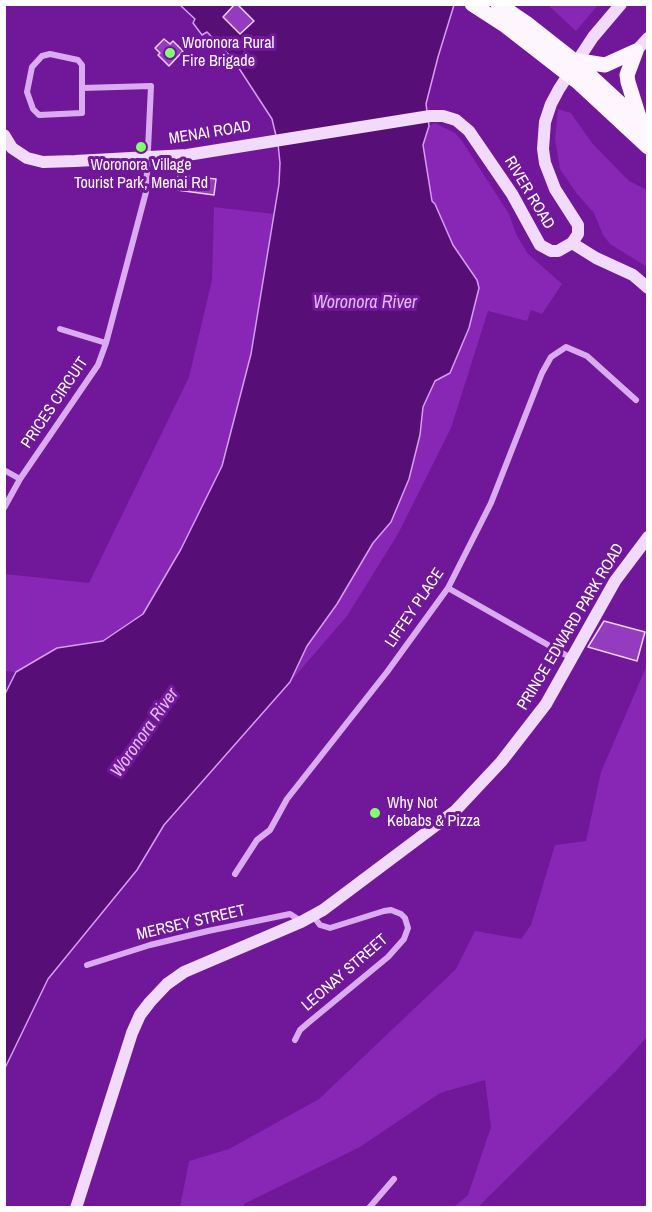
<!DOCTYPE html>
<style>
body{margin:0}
#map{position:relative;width:652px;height:1212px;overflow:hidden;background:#71179a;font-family:"Archivo Narrow",sans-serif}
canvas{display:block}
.frame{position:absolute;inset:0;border:6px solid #fff;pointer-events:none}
</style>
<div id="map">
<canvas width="652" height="1212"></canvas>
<div class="frame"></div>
</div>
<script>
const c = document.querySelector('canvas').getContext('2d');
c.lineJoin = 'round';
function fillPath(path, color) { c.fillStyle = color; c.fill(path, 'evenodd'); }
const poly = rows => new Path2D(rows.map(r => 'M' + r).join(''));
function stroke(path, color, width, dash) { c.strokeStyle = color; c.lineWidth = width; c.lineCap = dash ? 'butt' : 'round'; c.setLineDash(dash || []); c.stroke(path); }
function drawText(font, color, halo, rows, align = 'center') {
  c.font = font + ' "Archivo Narrow",sans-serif'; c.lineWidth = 6; c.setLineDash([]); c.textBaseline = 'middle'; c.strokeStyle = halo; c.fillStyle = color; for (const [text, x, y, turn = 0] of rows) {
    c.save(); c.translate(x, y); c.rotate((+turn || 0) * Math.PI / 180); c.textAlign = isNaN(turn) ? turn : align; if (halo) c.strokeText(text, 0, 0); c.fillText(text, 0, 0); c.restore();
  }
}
fillPath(poly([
 [548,5,598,5,576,31],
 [558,109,571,113,592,143,629,181,647,190,647,267,610,244,603,235,594,213,577,194,560,169,555,139],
 [435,123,455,133,462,141,509,214,516,234,528,254,562,284,542,314,531,310,527,321,488,311,451,428,398,534,347,616,290,682,307,646,337,604,373,543,391,522,409,479,420,435,423,407,435,381,450,373,469,328,479,288,477,279,453,245,435,204,432,201,423,145,429,126],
 [214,207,274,214,251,354,222,466,181,549,143,614,103,641,57,648,16,672,5,671,5,574,89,583,189,377,212,280],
 [647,665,647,1037,617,1070,478,1207,454,1207,468,1195,491,1127,485,1080,440,1093,360,1147,244,1204,244,1207,180,1207,189,1161,229,1149,319,1099,456,969,475,931,521,939,531,925,555,845,586,841,601,772]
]), '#8826b6');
const water = poly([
 [180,5,454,5,438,57,426,104,429,126,423,145,432,201,435,204,453,245,477,280,479,288,469,328,450,373,435,381,423,407,420,435,409,479,391,522,373,543,337,604,307,646,290,682,164,825,137,870,48,979,5,1068,5,694,16,672,57,648,103,641,143,614,181,549,222,466,251,354,279,184,280,163,278,144,272,119,233,59,207,32,202,35,193,23,195,19,180,5]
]);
fillPath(water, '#570f77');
stroke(water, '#d79ef4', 1.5);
const building = poly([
 [235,4,237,4,254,21,240,34,223,17,235,4],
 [164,39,170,44,173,41,183,51,169,66,158,55,160,53,155,48,164,39],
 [178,175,216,179,214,195,177,190,178,175],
 [604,621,645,632,637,661,588,647,604,621]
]);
fillPath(building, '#953bbf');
stroke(building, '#efd3fc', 1.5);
stroke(poly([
 [60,329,106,343],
 [4,470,20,479],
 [4,508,20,479,98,365,106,343,146,192,151,86,82,88,82,113,39,115,33,109,27,92,32,67,42,56,50,54,78,60,82,65,82,88],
 [448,588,571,658],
 [235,874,257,840,270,830,287,799,387,672,448,588,491,503,542,373,551,357,566,347,587,356,636,400],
 [87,965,150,945,208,931,290,914,301,921],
 [295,1040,300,1030,308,1023,388,957,404,939,408,928,405,918,401,914,391,910,384,911,330,928,320,925,313,916],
 [369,1208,394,1179]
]), '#dbabf2', 6);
stroke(poly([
 [636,51,648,38],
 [4,135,12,148,27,158,43,162,75,161,187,155,430,116,443,116,456,120,469,131,512,194,540,245,551,251,558,251,572,243,578,234,578,225,555,189,545,163,543,149,545,122,551,104,559,89,593,37,621,4],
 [572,243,596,258,633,275,648,288],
 [76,1208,132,1033,140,1015,150,1002,167,984,184,972,301,922,323,910,455,811,501,762,546,704,615,581,648,537]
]), '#f2dafc', 12);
stroke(poly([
 [472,4,506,26,578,82,648,147],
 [498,4,526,23,573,60,648,129],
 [636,51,627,75,628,82,640,120],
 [573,60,605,65,636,51]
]), '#fdf6ff', 15);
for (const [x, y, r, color] of [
 [170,53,6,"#84ff6c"],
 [141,147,6,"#84ff6c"],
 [375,813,6,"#84ff6c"]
]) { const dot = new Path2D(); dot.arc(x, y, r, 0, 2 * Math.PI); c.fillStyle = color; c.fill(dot); stroke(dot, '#71179a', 2); }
drawText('16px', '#fff', '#71179a', [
 ["Woronora Rural",182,44],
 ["Fire Brigade",182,62],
 ["Woronora Village",141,166,"center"],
 ["Tourist Park, Menai Rd",141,184,"center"],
 ["Why Not",387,804],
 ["Kebabs & Pizza",387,822]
], 'left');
drawText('16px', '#fff', '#71179a', [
 ["MENAI ROAD",210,133,-9],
 ["RIVER ROAD",529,193,59],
 ["PRICES CIRCUIT",55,403,-56],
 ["LIFFEY PLACE",415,608,-56],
 ["PRINCE EDWARD PARK ROAD",571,627,-59],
 ["MERSEY STREET",191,923,-13],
 ["LEONAY STREET",345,973,-41]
]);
drawText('italic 18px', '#e3b8f8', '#71179a', [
 ["Woronora River",365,303],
 ["Woronora River",145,733,-55]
]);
</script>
